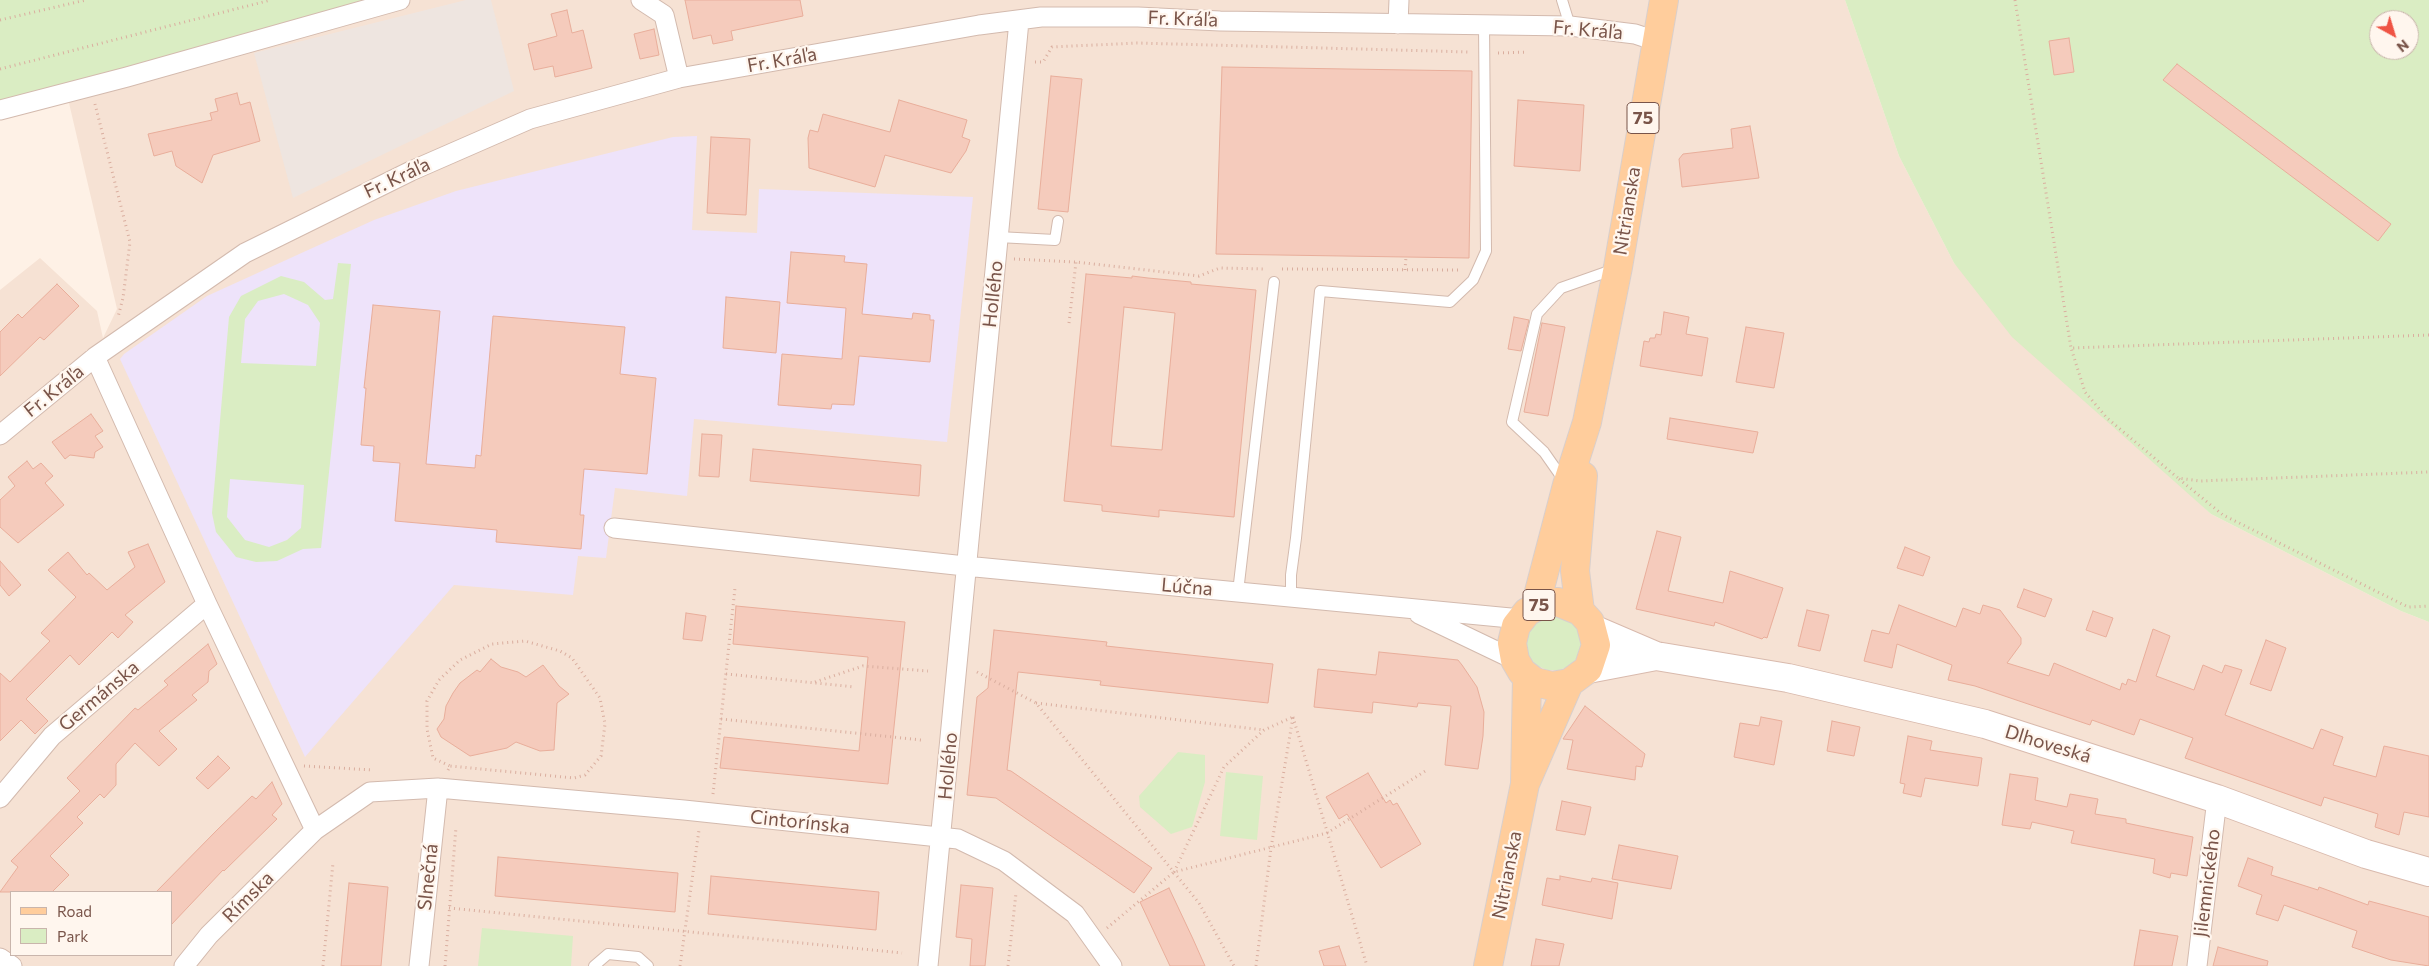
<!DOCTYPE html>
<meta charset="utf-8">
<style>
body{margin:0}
#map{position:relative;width:2429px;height:966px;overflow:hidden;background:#fef1e6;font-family:Commissioner,sans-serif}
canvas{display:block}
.legend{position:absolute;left:10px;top:891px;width:162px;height:65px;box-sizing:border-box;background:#fff6ee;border:1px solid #c9b5ac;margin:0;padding:6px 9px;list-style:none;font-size:15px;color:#795449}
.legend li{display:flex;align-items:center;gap:10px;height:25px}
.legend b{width:25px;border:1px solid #c9b5ac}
.north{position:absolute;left:2369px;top:10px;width:50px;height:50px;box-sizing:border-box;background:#fff6ee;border:1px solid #c9b5ac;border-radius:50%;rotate:141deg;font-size:14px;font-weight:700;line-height:20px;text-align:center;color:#795449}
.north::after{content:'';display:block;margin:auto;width:18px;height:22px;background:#ef5444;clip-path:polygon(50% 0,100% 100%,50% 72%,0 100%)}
</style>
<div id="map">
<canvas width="2429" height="966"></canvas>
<ul class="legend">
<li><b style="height:6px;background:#ffcd9c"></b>Road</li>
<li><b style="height:14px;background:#daedc3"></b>Park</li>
</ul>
<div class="north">N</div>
</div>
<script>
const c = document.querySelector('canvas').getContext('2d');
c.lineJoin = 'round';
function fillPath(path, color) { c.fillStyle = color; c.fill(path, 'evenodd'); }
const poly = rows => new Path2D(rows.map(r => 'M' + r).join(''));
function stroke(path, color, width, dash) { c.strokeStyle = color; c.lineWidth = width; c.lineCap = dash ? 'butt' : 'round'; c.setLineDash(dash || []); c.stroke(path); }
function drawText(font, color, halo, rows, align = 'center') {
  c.font = font + ' Commissioner,sans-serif'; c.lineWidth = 4.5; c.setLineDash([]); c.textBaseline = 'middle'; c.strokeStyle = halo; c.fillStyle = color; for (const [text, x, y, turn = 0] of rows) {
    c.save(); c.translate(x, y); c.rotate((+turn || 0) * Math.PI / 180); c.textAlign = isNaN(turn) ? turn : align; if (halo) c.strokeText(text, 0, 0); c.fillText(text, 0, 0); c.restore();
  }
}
fillPath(poly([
 [45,0,1845,0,1899,156,1954,263,2211,514,2401,611,2429,622,2429,966,0,966,0,290,40,258,97,311,103,338,117,309],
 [11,892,171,892,171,955,11,955]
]), '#f6e2d4');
fillPath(poly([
 [466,0,491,0,514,91,293,198,254,53]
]), '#eee5e0');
fillPath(poly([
 [697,136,692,230,757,233,759,189,973,197,947,442,694,419,687,496,615,488,606,558,578,556,573,595,454,585,305,757,120,359,124,354,207,296,374,220,456,191,673,137]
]), '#eee3fa');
fillPath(poly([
 [0,0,380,0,0,112],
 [1845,0,2429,0,2429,622,2401,611,2211,514,2012,337,1954,263,1899,156],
 [2379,20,2409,20,2409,50,2379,50],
 [338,263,351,264,321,548,303,549,277,561,256,562,236,557,216,532,212,513,229,317,241,296,281,276,304,282,325,300,333,299],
 [284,294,308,305,320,323,316,366,241,363,245,319,258,301],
 [230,479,304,485,301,528,287,540,269,547,245,540,227,517],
 [1557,613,1578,625,1583,643,1579,655,1571,665,1560,670,1547,670,1536,665,1528,655,1526,649,1527,631,1534,620],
 [1178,752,1205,755,1205,782,1192,827,1171,834,1140,807,1139,796],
 [1226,772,1263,776,1257,840,1220,836],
 [482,928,573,936,571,966,478,966]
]), '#daedc3');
const building = poly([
 [685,0,800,0,803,16,731,31,733,40,713,44,711,35,693,39,685,0],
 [567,10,572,33,583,30,592,68,555,77,553,66,534,70,528,44,557,36,551,14,567,10],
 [654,29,659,55,640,59,634,34,654,29],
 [2069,38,2074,72,2054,75,2049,41,2069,38],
 [2177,64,2391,224,2378,241,2163,80,2177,64],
 [1222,67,1472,71,1469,258,1216,254,1222,67],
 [1051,76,1082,79,1068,212,1038,209,1051,76],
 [237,93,240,105,250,102,260,141,213,155,202,183,176,166,172,151,154,156,148,134,212,120,210,113,218,111,215,99,237,93],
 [899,100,967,120,962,137,970,140,966,151,951,173,885,155,875,187,809,168,808,138,810,130,818,132,823,114,890,132,899,100],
 [1518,100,1584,105,1580,171,1514,166,1518,100],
 [1750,126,1759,178,1682,187,1679,159,1683,154,1733,148,1731,129,1750,126],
 [711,137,750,139,746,215,707,213,711,137],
 [791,252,845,256,844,262,867,264,862,314,912,319,913,313,930,315,930,320,934,320,930,362,859,356,854,405,832,404,831,409,778,405,782,354,842,359,846,308,787,303,791,252],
 [1086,274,1132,278,1132,276,1148,278,1191,282,1191,284,1256,290,1234,517,1159,510,1159,517,1102,511,1102,505,1064,501,1086,274],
 [1124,307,1175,313,1162,450,1111,446,1124,307],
 [57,284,79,306,44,340,40,337,0,376,0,332,18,314,22,318,57,284],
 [726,297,780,302,776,353,723,348,726,297],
 [373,305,440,311,426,464,475,468,476,455,481,456,493,316,625,327,620,374,656,378,647,474,584,469,580,515,584,515,581,549,496,542,497,530,395,521,400,463,373,461,374,446,361,445,366,388,364,388,373,305],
 [1664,312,1689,317,1686,334,1708,338,1702,376,1640,366,1644,341,1649,342,1650,338,1655,338,1656,334,1661,335,1664,312],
 [1514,317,1529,320,1521,351,1508,349,1514,317],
 [1542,323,1565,327,1548,416,1524,412,1542,323],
 [1746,327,1784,333,1774,388,1736,382,1746,327],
 [91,414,103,431,95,436,103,447,95,452,94,458,70,455,65,459,52,442,91,414],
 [1670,418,1758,432,1753,453,1667,439,1670,418],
 [702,434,722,435,719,477,699,476,702,434],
 [753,449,921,465,919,496,750,481,753,449],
 [27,461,33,469,41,463,53,476,45,483,64,505,18,543,0,527,0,500,15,486,8,477,27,461],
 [1657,531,1681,537,1668,591,1723,603,1730,571,1783,588,1767,638,1764,637,1762,639,1715,622,1714,626,1636,609,1657,531],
 [148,544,165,582,125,615,133,622,118,638,112,632,79,665,70,655,26,699,48,721,35,734,21,720,0,741,0,673,10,682,50,641,41,633,76,597,48,570,68,552,87,575,89,573,107,590,135,567,128,552,148,544],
 [1905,547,1930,557,1923,576,1897,568,1905,547],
 [0,561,21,585,9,596,0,585,0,561],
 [2024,589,2052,599,2045,617,2017,607,2024,589],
 [1899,605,1956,627,1963,608,1980,614,1983,605,2000,610,2021,638,2021,644,2007,663,2049,676,2054,663,2120,690,2122,683,2126,685,2128,679,2136,682,2153,629,2170,636,2156,676,2194,690,2203,665,2222,673,2225,665,2242,670,2225,715,2313,749,2321,729,2343,737,2333,765,2376,777,2384,746,2429,756,2429,817,2404,812,2399,835,2375,827,2378,814,2324,797,2321,806,2185,758,2193,738,2140,719,2134,735,2092,720,2090,725,1975,686,1948,680,1952,665,1897,644,1892,668,1864,661,1872,630,1889,634,1899,605],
 [736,606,905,622,888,784,720,768,724,737,859,751,868,657,733,644,736,606],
 [1807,610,1829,615,1820,651,1798,646,1807,610],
 [2093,611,2113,618,2106,637,2086,630,2093,611],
 [686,613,706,616,702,641,683,639,686,613],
 [994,630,1107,642,1106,646,1273,664,1268,703,1100,685,1101,681,1018,672,1007,770,1011,771,1152,868,1134,893,996,798,967,795,977,697,988,688,994,630],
 [2266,640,2286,648,2271,691,2250,684,2266,640],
 [208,644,217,664,209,671,208,682,192,695,197,700,159,731,177,749,159,766,135,743,116,764,116,785,104,798,100,794,77,817,83,823,50,856,69,875,52,892,0,892,18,867,11,861,80,791,67,778,135,708,138,710,168,685,164,681,208,644],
 [1379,652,1458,660,1462,665,1477,687,1484,712,1483,736,1478,769,1445,765,1451,706,1418,703,1417,707,1373,702,1372,713,1314,707,1318,669,1376,675,1379,652],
 [491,659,501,667,518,672,526,677,543,665,559,686,569,694,557,703,554,750,540,751,516,742,507,748,470,756,441,737,437,729,444,719,446,706,453,693,460,683,477,670,480,672,491,659],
 [1585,706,1645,754,1642,767,1636,766,1635,780,1567,769,1573,740,1563,739,1585,706],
 [1761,717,1782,721,1774,765,1734,757,1740,723,1759,726,1761,717],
 [1832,721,1860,727,1854,756,1827,751,1832,721],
 [1908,736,1932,741,1930,750,1982,758,1978,786,1925,778,1921,797,1903,793,1905,784,1900,783,1908,736],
 [218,756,230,768,208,789,196,778,218,756],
 [1368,773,1386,803,1390,800,1393,805,1397,803,1421,844,1381,868,1347,814,1339,819,1326,797,1368,773],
 [2010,774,2038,778,2035,800,2067,807,2070,794,2098,799,2095,814,2126,819,2126,823,2193,837,2187,876,2171,873,2170,878,2153,873,2155,859,2071,843,2074,831,2032,822,2030,829,2002,825,2010,774],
 [272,782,282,804,272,815,277,819,224,871,223,870,171,925,171,892,156,892,217,830,252,796,256,799,272,782],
 [1562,801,1591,807,1585,835,1556,830,1562,801],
 [1619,845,1678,856,1671,889,1612,879,1619,845],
 [498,857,678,873,675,912,495,896,498,857],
 [2248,858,2273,867,2271,875,2318,890,2319,887,2368,905,2369,901,2429,917,2429,966,2391,960,2352,947,2357,931,2284,905,2278,921,2256,914,2262,895,2238,886,2248,858],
 [711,876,879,892,876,930,708,914,711,876],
 [1560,876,1591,882,1592,878,1618,883,1612,919,1542,905,1547,878,1560,880,1560,876],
 [349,883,388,887,381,966,341,966,349,883],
 [961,885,993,888,985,966,970,966,972,939,956,937,961,885],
 [1169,888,1193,939,1205,966,1170,966,1140,902,1169,888],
 [2140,930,2178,936,2172,966,2134,966,2140,930],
 [1536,939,1564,944,1559,966,1531,966,1536,939],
 [1339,946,1346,966,1324,966,1319,951,1339,946],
 [2218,947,2268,961,2267,966,2213,966,2218,947]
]);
fillPath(building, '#f5cbbc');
stroke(building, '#e9ae9b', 1);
const service = poly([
 [1562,0,1570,26],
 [998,237,1055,240,1058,221],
 [1565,482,1544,452,1512,422,1537,314,1561,288,1615,269],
 [1238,592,1274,282],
 [1291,597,1291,575,1296,538,1320,291,1450,302,1473,280,1486,251,1484,25],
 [594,966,608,954,638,957,648,966]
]);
const minor = poly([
 [641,0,664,15,679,78],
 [1398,24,1399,0],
 [0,110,127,77,400,0],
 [95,357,207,604,315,830],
 [0,435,95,357,245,253,411,171,530,119,679,78,979,25,1041,17,1138,17,1220,21,1570,26,1635,34,1656,41],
 [614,528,965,566,1521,619],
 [1419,614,1515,660],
 [0,798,52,736,207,604],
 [0,958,12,966],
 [184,966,209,935,315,830,370,792,438,788,684,810,958,839,1004,861,1075,914,1112,966],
 [419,966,438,788],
 [928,966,1019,21],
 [2197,966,2217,799]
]);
const secondary = poly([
 [1593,629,1656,656,1788,678,1985,724,2217,799,2366,854,2429,872],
 [1588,669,1656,656]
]);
const primary = poly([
 [1535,607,1567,485,1587,422,1618,267,1664,0],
 [1580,611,1575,571,1583,476],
 [1525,784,1569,683,1588,669,1596,645,1590,622,1580,611,1558,602,1542,604,1527,612,1516,626,1512,643,1515,660,1522,672,1535,682,1552,686,1569,683],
 [1488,966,1525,784,1527,677]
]);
stroke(service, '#d3baae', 12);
stroke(minor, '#d3baae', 21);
stroke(secondary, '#d9baad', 30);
stroke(primary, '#d9cfcc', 30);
stroke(poly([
 [2015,0,2071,348],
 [0,20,86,0],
 [1498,53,1528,52],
 [1035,62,1043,62,1052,47,1137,43,1470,52],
 [0,69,271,0],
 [95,104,130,242,123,298,118,317],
 [1014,259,1076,262,1199,276,1220,268,1266,269],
 [1282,269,1461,270],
 [1405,270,1406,257],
 [1069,323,1076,262],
 [2429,335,2071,348,2085,392,2107,418,2178,478,2200,481,2429,472],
 [2179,479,2223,515,2408,607,2429,606],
 [977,672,1036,703,1199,903,1234,966],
 [726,674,855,687],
 [815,682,863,666,928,671],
 [1036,703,1264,730],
 [1293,717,1367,966],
 [721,719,921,740],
 [304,766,373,770],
 [448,770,450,766,574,778,585,775,601,756,605,724,600,698,572,658,560,651,525,641,492,644,460,660,439,680,427,701,427,729,433,758,450,766],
 [713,794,735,588],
 [1174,872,1224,767,1264,730,1293,717],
 [449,908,902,953],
 [1107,928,1174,872,1327,833,1427,770],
 [323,966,333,863],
 [445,966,456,827],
 [680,966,699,830],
 [1008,966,1016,893],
 [1256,966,1271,848,1293,717]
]), '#daae9f', 3, [1, 4]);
stroke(service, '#fff', 10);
stroke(minor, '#fff', 19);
stroke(secondary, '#fff', 28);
stroke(primary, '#ffcd9c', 28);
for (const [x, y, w] of [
 [1643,118,32],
 [1539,605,32]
]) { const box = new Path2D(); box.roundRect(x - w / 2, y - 15.5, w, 31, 4); c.fillStyle = '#fff6ee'; c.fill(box); stroke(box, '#795449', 1); }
drawText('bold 18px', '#795449', null, [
 ["75",1643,118],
 ["75",1539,605]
]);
drawText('19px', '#795449', '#fff6ee', [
 ["Fr. Kráľa",1183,19,2],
 ["Fr. Kráľa",1588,30,5],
 ["Fr. Kráľa",782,60,-10],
 ["Fr. Kráľa",397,178,-25],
 ["Nitrianska",1627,211,-81],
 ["Hollého",993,294,-84],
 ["Fr. Kráľa",54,391,-39],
 ["Lúčna",1187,587,5],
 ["Germánska",99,696,-40],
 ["Dlhoveská",2048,744,17],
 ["Hollého",948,766,-85],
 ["Cintorínska",800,822,6],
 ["Nitrianska",1507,875,-79],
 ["Slnečná",428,877,-84],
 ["Jilemnického",2207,883,-83],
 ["Rímska",248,897,-45]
]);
</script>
